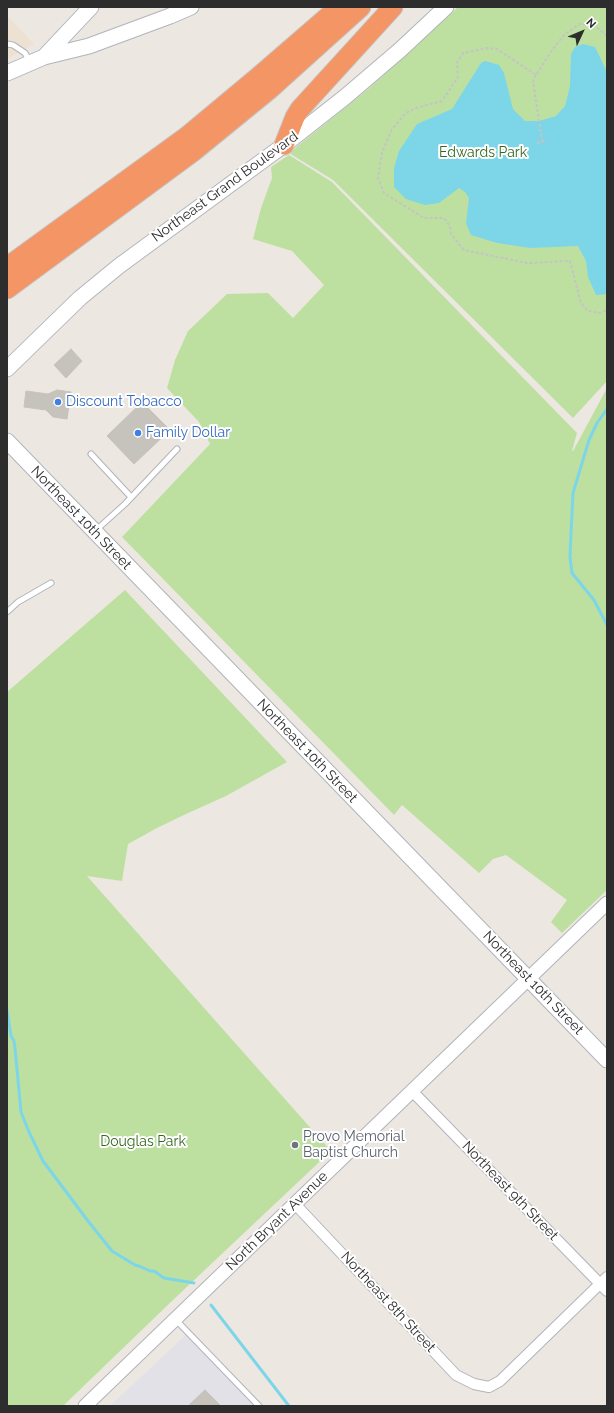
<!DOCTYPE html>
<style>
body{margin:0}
#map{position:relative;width:614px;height:1413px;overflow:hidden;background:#ede7e1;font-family:Raleway,sans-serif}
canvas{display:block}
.frame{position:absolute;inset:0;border:8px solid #2d2d2d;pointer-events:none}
.north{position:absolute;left:562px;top:12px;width:40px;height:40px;-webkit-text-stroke:3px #fff;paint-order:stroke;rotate:46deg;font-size:11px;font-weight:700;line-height:16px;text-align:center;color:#2d2d2d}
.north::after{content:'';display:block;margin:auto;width:14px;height:18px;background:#2d2d2d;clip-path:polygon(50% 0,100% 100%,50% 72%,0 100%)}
</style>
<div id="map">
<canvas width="614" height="1413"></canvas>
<div class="frame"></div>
<div class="north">N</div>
</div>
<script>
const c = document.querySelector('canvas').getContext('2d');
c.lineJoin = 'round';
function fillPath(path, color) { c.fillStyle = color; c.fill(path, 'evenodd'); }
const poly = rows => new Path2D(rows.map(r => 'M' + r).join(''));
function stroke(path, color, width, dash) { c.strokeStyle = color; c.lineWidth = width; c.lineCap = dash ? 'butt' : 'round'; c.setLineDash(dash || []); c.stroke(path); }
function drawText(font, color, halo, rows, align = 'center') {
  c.font = font + ' Raleway,sans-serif'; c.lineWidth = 4; c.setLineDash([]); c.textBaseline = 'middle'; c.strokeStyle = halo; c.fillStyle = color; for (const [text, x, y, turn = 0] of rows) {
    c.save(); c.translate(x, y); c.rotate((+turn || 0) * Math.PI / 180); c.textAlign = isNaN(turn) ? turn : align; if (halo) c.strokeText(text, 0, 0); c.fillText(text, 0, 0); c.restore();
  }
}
fillPath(poly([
 [190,1331,264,1406,110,1406]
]), '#e2e1e7');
fillPath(poly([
 [7,16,34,44,7,59]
]), '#ede2d2');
fillPath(poly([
 [458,7,607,7,607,381,573,418,333,180,289,153,367,90],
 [289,155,332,182,577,433,572,451,573,451,607,388,607,890,562,933,551,922,567,900,506,855,493,859,479,873,402,805,394,815,122,537,210,444,199,422,167,388,175,360,188,331,227,294,268,293,293,318,324,285,292,251,253,239,261,208,272,178,271,167],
 [125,590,287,762,226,796,186,814,157,828,128,844,122,881,87,876,331,1151,173,1300,63,1406,7,1406,7,692]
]), '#bde0a1');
fillPath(poly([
 [583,44,595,47,607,72,607,294,596,295,588,277,586,261,578,246,530,248,497,243,471,235,466,223,469,198,465,192,459,188,439,203,425,205,406,199,394,187,394,168,399,151,417,124,452,109,481,63,485,61,499,65,504,73,513,109,525,121,539,121,556,116,565,106,570,86,571,54,575,47]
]), '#7cd6e8');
stroke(poly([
 [607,409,597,423,589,440,573,493,571,533,570,557,572,573,594,600,607,625],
 [7,1010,11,1036,14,1041,15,1048,21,1112,29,1132,43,1161,88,1221,112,1251,135,1265,139,1266,150,1271,154,1271,164,1278,194,1283],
 [211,1305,289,1406]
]), '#7cd6e8', 3);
const building = poly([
 [71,349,82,361,66,378,54,365,71,349],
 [57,390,71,392,67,419,53,417,46,410,24,407,26,391,48,394,57,390],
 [142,402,170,430,134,464,107,436,142,402],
 [205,1390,221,1406,188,1406,205,1390]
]);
fillPath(building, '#c6c2bc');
stroke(building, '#c9c2ba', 1);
const service = poly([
 [7,44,13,45,25,53,30,62],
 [91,454,131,497],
 [95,531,125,504,177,449],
 [7,612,18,602,51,583],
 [176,1320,259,1406]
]);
const minor = poly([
 [412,1091,607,1291],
 [295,1204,456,1375,474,1384,489,1387,500,1381,607,1277]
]);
const tertiary = poly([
 [85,1406,607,903]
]);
const secondary = poly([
 [44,57,91,7],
 [7,73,44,57,89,46,170,16,191,7],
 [7,369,80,298,119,266,284,145,345,97,400,50,446,7],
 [7,441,607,1060]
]);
const motorway = poly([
 [284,145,295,117,300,109,393,7],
 [7,267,186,137,258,77,339,7],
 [7,289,194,151,270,89,361,7]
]);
stroke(service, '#b1b4bc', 7);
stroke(minor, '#b1b4bc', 12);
stroke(tertiary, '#b1b4bc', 15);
stroke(secondary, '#b1b4bc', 17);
stroke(motorway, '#c4c4c4', 21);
stroke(poly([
 [607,36,594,25,580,24,565,34,552,50,536,75,497,49,487,48,463,53,457,63,458,77,442,101,416,108,406,113,392,129,382,153,378,178,384,193,424,218,444,218,450,226,451,234,464,250,527,263,570,261,581,303,588,311,600,313,607,310],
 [536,75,533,81,542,141],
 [537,143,547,140]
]), '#c4c4c4', 2, [3, 2]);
stroke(service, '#fff', 5);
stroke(minor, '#fff', 10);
stroke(tertiary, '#fff', 13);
stroke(secondary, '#fff', 15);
stroke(motorway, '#f49565', 19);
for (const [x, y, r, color] of [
 [58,402,4,"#3f7fe0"],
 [138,433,4,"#3f7fe0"],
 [295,1145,4,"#6b7280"]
]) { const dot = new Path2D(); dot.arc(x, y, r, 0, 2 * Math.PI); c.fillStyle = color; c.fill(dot); stroke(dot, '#fff', 1.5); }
drawText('14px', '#366720', '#fff', [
 ["Edwards Park",483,153],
 ["Douglas Park",143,1142]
]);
drawText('14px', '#2d2d2d', '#fff', [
 ["Northeast Grand Boulevard",225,187,-36],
 ["Northeast 10th Street",81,518,46],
 ["Northeast 10th Street",307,751,46],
 ["Northeast 10th Street",533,983,46],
 ["Northeast 9th Street",510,1191,46],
 ["North Bryant Avenue",277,1221,-44],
 ["Northeast 8th Street",388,1302,47]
]);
drawText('14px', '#366cbe', '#fff', [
 ["Discount Tobacco",66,402],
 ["Family Dollar",146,433]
], 'left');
drawText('14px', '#5b616d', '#fff', [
 ["Provo Memorial",303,1137],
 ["Baptist Church",303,1153]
], 'left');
</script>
